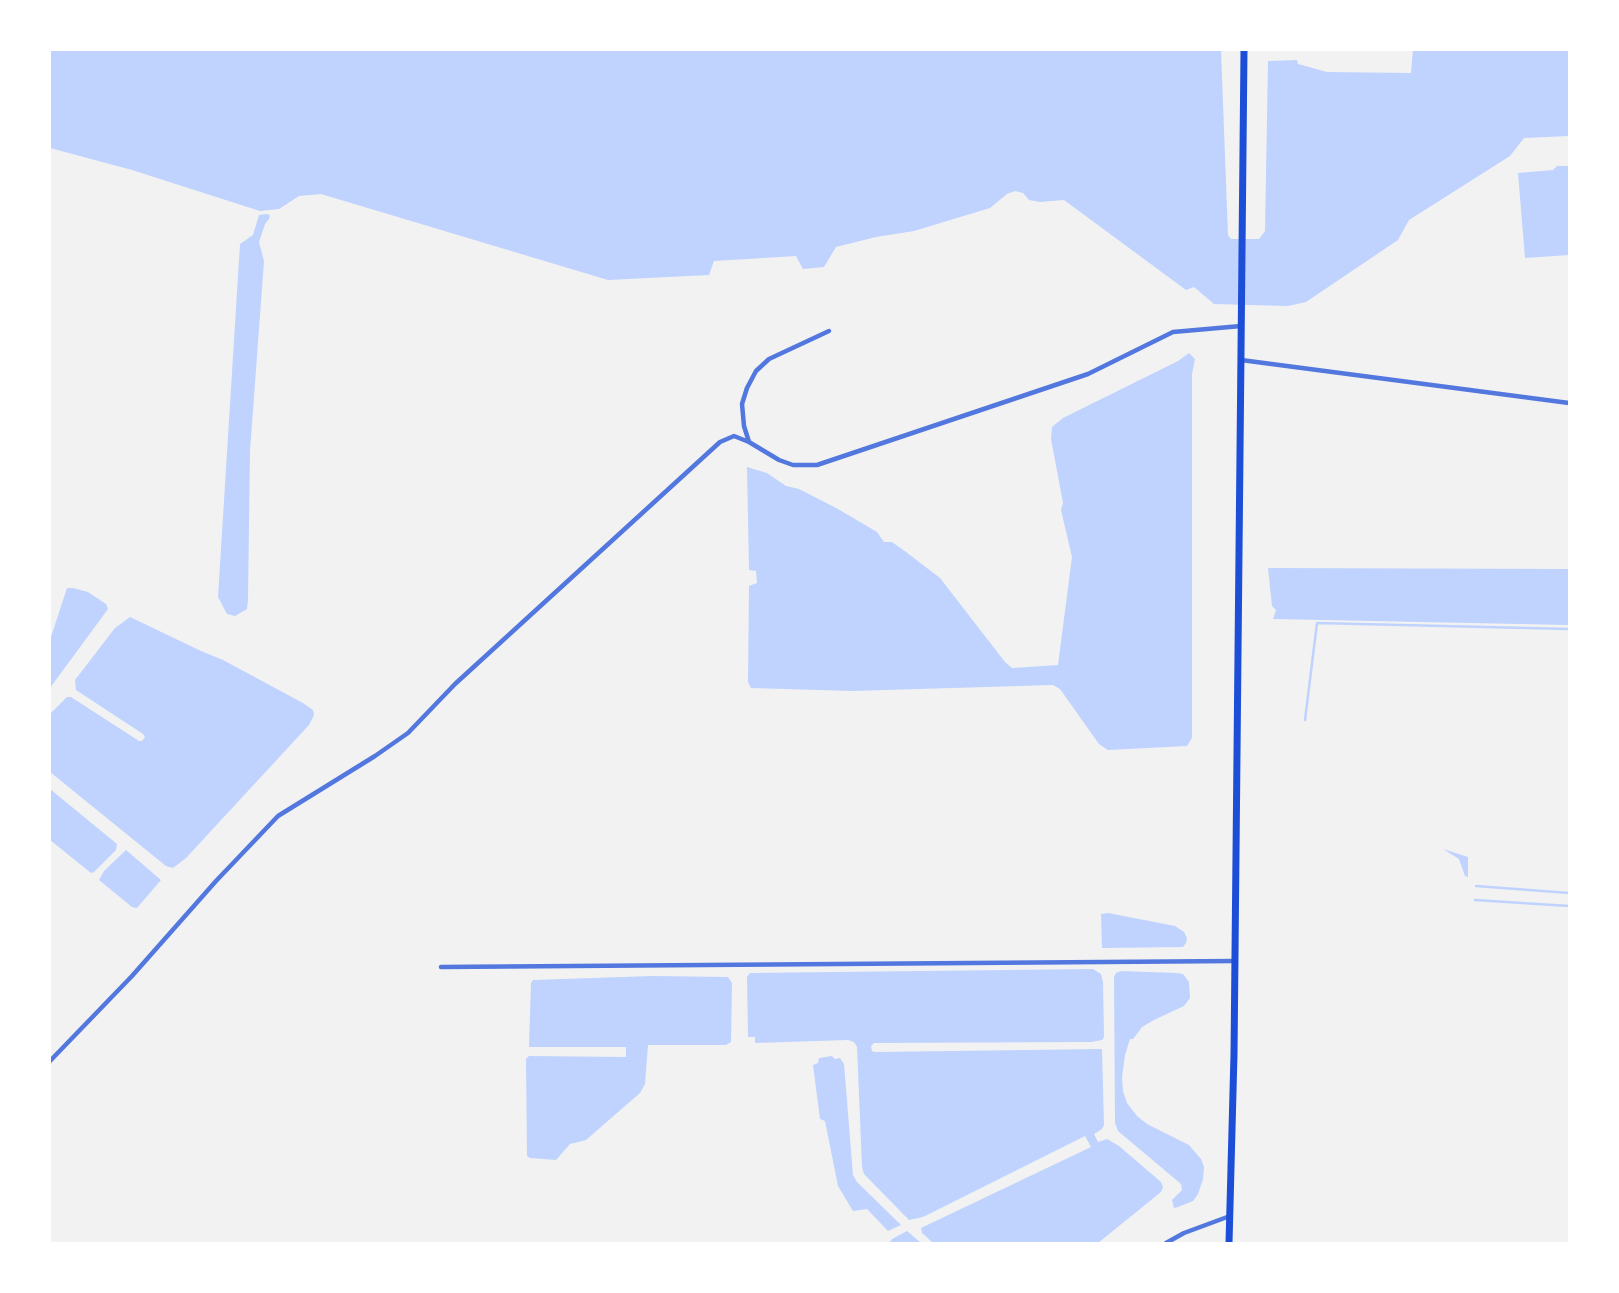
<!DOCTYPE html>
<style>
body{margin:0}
#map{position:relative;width:1619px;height:1293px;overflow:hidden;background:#f2f2f2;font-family:"Asap Condensed",sans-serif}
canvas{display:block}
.frame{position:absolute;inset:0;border:51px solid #fff;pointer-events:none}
</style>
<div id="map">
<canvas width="1619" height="1293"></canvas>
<div class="frame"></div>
</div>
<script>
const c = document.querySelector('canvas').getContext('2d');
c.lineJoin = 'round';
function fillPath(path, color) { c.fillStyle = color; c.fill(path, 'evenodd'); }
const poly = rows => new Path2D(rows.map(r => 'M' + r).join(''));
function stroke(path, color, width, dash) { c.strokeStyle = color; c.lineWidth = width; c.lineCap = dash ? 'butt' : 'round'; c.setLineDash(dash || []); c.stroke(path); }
fillPath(poly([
 [50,50,1221,50,1228,235,1231,239,1259,239,1265,231,1268,61,1297,60,1298,64,1327,72,1411,73,1413,50,1569,50,1569,136,1524,138,1510,156,1409,220,1398,240,1306,302,1288,306,1214,304,1194,287,1186,290,1064,200,1040,202,1029,200,1023,193,1015,191,1007,194,990,208,914,231,876,237,836,247,824,267,803,269,796,256,714,261,709,275,608,280,321,194,299,196,279,209,260,211,132,170,50,148],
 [1557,166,1569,166,1569,255,1525,258,1518,173,1553,170],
 [266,214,270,215,269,219,265,224,259,242,264,261,250,451,248,600,247,609,235,616,227,614,218,597,240,244,253,235,259,215],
 [1189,353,1195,359,1192,374,1192,738,1187,746,1108,750,1099,744,1060,689,1053,685,852,691,751,688,748,682,749,586,757,583,756,571,749,570,747,467,767,473,786,486,799,489,838,509,877,532,884,542,892,542,906,552,940,578,1005,662,1012,668,1058,665,1072,557,1061,510,1063,503,1051,439,1052,427,1063,418,1178,361],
 [1268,568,1569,569,1569,625,1273,619,1276,610,1272,606],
 [67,588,73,588,88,592,106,604,108,609,50,688,50,640],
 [130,617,201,651,223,660,303,703,313,710,314,715,309,725,186,858,173,868,166,866,50,772,50,714,67,697,71,697,139,741,142,741,145,737,143,734,76,690,75,680,115,628],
 [50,789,117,844,116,850,94,872,91,873,50,840],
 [1443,849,1468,857,1468,877,1465,876,1459,859],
 [126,850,161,880,137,908,132,907,99,880,104,871],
 [1108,913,1175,926,1184,932,1187,938,1186,943,1183,947,1102,948,1101,914],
 [1093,969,1101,974,1103,982,1104,1037,1102,1040,1091,1042,874,1043,871,1046,872,1051,875,1052,1102,1049,1104,1125,1102,1129,1094,1134,1098,1142,1107,1139,1119,1146,1161,1182,1163,1187,1161,1192,1098,1243,933,1243,922,1233,921,1228,1091,1147,1085,1136,923,1217,909,1220,864,1174,862,1167,857,1047,854,1042,848,1040,755,1043,755,1037,748,1037,747,977,750,973],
 [1121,971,1176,973,1183,974,1189,982,1190,998,1184,1006,1154,1020,1142,1027,1133,1039,1130,1039,1125,1055,1122,1077,1123,1091,1127,1103,1137,1116,1147,1124,1189,1145,1201,1159,1204,1167,1203,1179,1198,1194,1193,1201,1178,1207,1174,1208,1172,1200,1182,1190,1181,1184,1118,1131,1115,1123,1114,977,1116,973],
 [652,976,728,977,732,983,731,1042,726,1045,648,1045,645,1084,640,1093,586,1140,570,1144,556,1160,530,1158,527,1156,526,1059,529,1056,626,1057,626,1047,529,1047,531,983,533,980],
 [832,1056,835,1059,840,1058,844,1064,853,1175,857,1182,901,1225,888,1231,867,1209,853,1211,838,1186,825,1121,820,1119,813,1065,818,1063,819,1058],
 [907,1231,921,1243,889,1243,892,1239]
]), '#bfd3fe');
stroke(poly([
 [1305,720,1317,623,1569,629],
 [1476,886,1569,893],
 [1475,900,1569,906]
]), '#bfd3fe', 2.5);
stroke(poly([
 [829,331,769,359,756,371,747,388,742,404,744,426,749,442,779,460,793,465,817,465,1088,374,1173,332,1241,326],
 [1241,360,1569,403],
 [441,967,1235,961],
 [50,1061,132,976,216,881,278,816,375,756,408,733,455,684,720,442,734,436,749,442],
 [1166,1243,1184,1233,1230,1216]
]), '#5277de', 4.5);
stroke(poly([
 [1229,1243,1234,1054,1244,50]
]), '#1d4ed8', 7);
</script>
